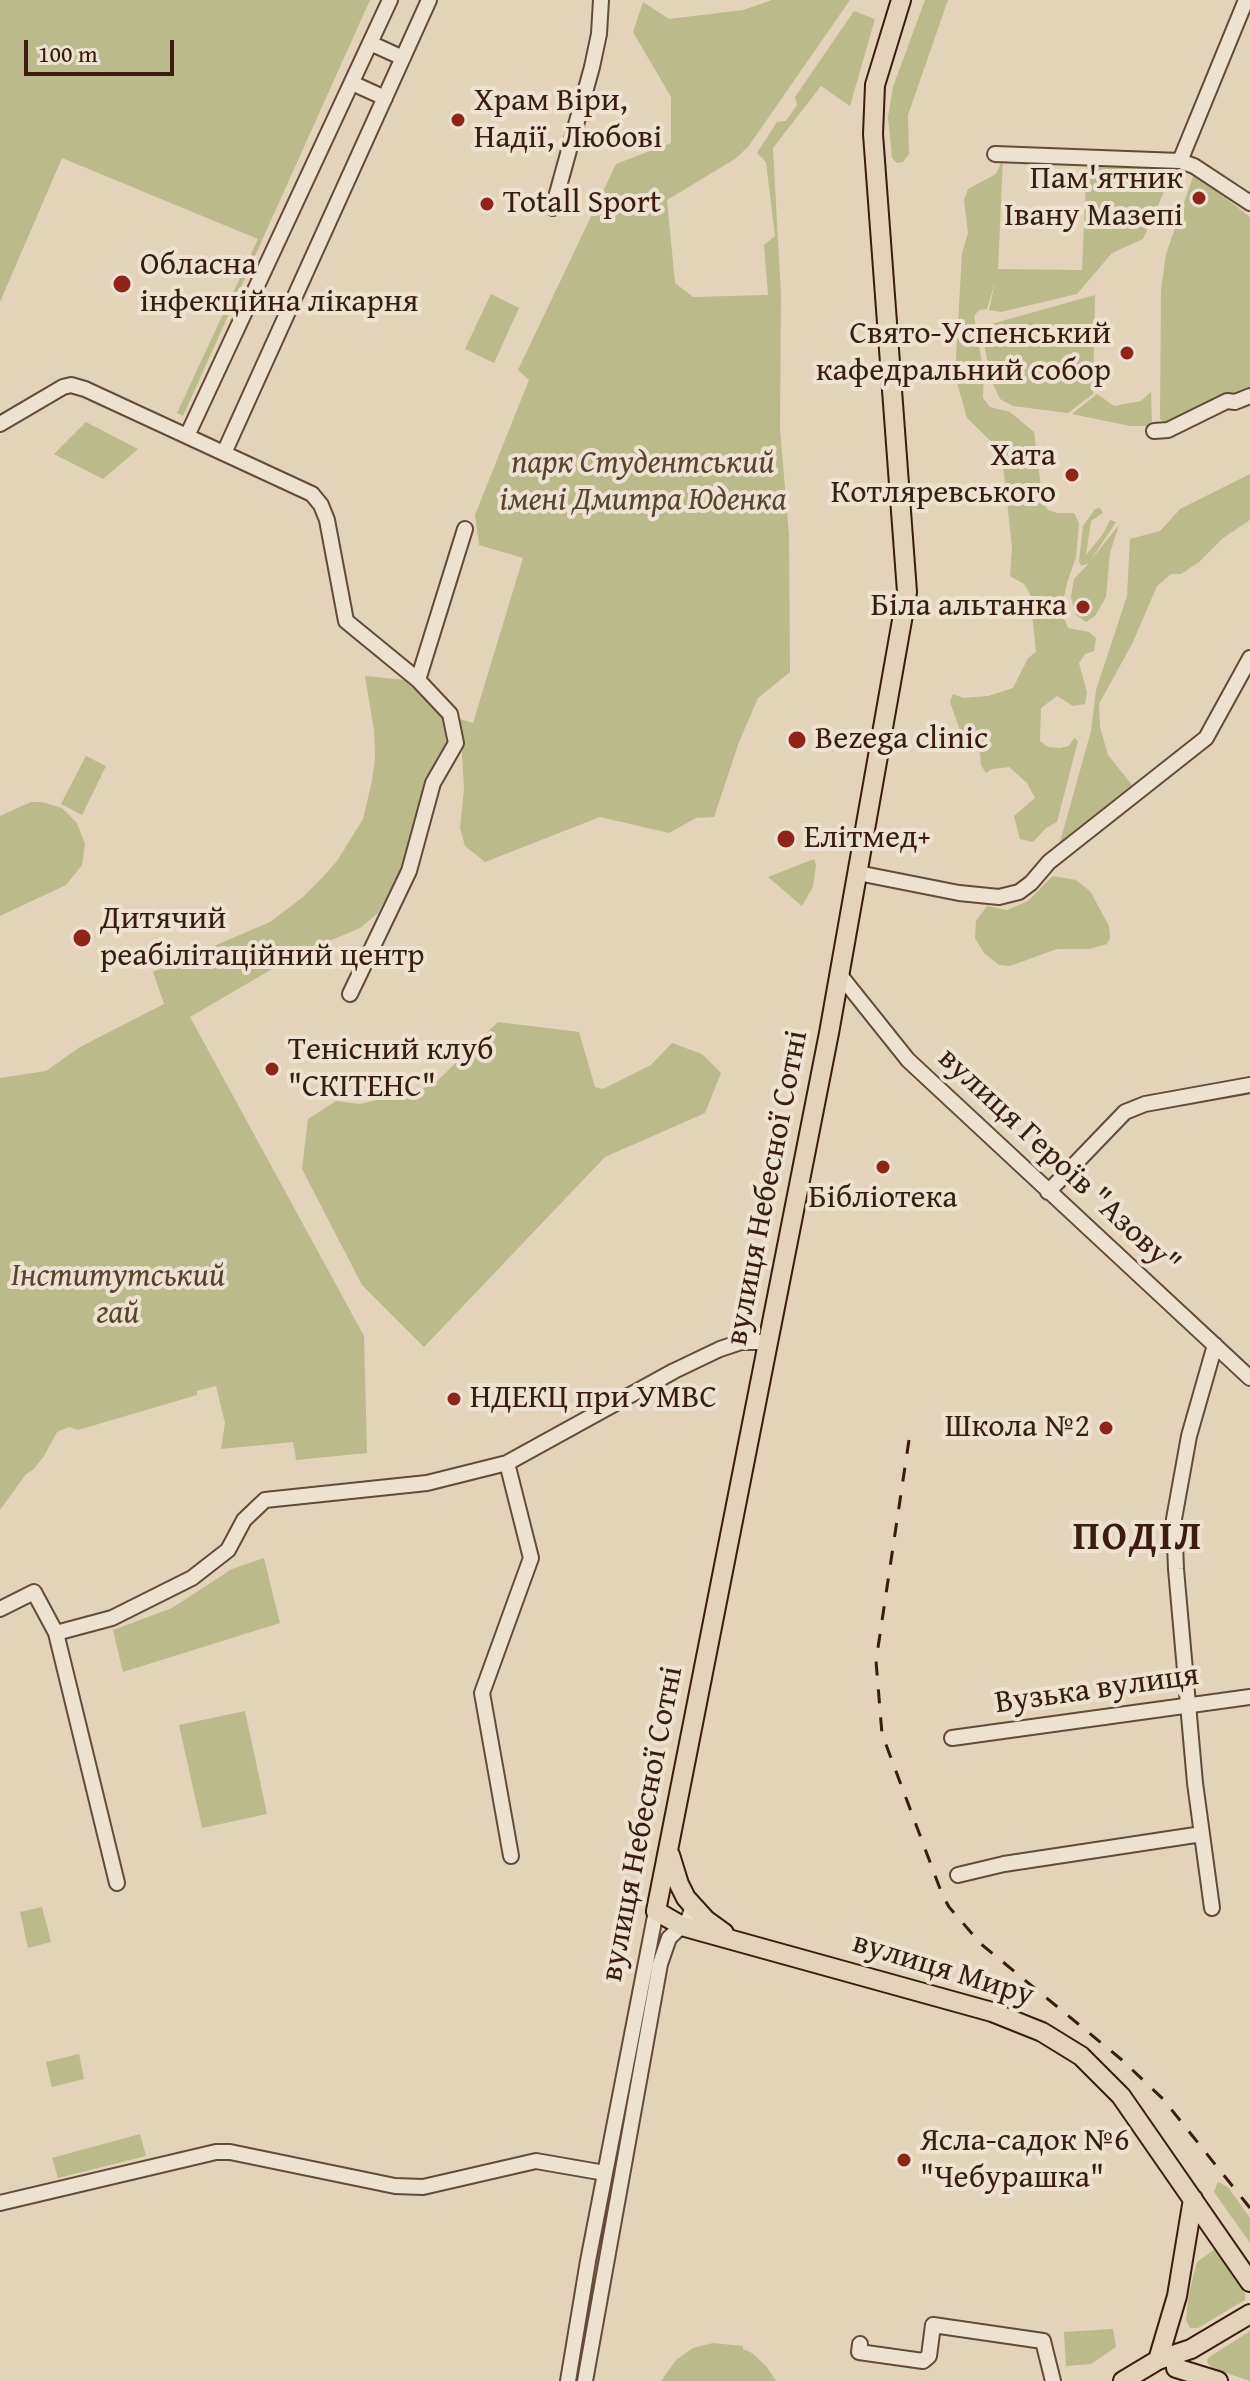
<!DOCTYPE html>
<meta charset="utf-8">
<style>
body{margin:0}
#map{position:relative;width:1250px;height:2381px;overflow:hidden;background:#e3d3b9;font-family:"Gentium Book Plus",serif}
canvas{display:block}
.scale{position:absolute;left:24px;top:40px;width:150px;height:36px;box-sizing:border-box;border:4px solid #3a1d0d;border-top:0;padding-left:10px;font-size:24px;line-height:28px;white-space:nowrap;color:#3a1d0d;-webkit-text-stroke:6px #ede2d2;paint-order:stroke}
</style>
<div id="map">
<canvas width="1250" height="2381"></canvas>
<div class="scale">100 m</div>
</div>
<script>
const c = document.querySelector('canvas').getContext('2d');
c.lineJoin = 'round';
function fillPath(path, color) { c.fillStyle = color; c.fill(path, 'evenodd'); }
const poly = rows => new Path2D(rows.map(r => 'M' + r).join(''));
function stroke(path, color, width, dash) { c.strokeStyle = color; c.lineWidth = width; c.lineCap = dash ? 'butt' : 'round'; c.setLineDash(dash || []); c.stroke(path); }
function drawText(font, color, halo, rows, align = 'center') {
  c.font = font + ' "Gentium Book Plus",serif'; c.lineWidth = 8; c.setLineDash([]); c.textBaseline = 'middle'; c.strokeStyle = halo; c.fillStyle = color; for (const [text, x, y, turn = 0] of rows) {
    c.save(); c.translate(x, y); c.rotate((+turn || 0) * Math.PI / 180); c.textAlign = isNaN(turn) ? turn : align; if (halo) c.strokeText(text, 0, 0); c.fillText(text, 0, 0); c.restore();
  }
}
fillPath(poly([
 [0,0,370,0,183,416,177,413,258,239,62,158,0,302],
 [772,0,850,0,748,147,735,159,667,200,675,283,693,297,768,295,764,245,775,236,766,162,757,153,777,122,786,121,797,105,795,97,854,11,875,19,850,106,821,86,773,148,781,295,780,429,789,535,790,672,758,698,739,742,714,817,696,818,669,833,600,817,485,862,465,846,460,828,464,789,460,719,473,723,523,558,479,545,475,515,529,380,518,370,616,164,671,143,671,97,633,32,643,2,669,19,743,10],
 [925,0,948,0,908,115,909,154,903,162,897,163,892,158,888,117,893,87],
 [1003,158,998,269,1082,270,1087,160,1151,165,1171,176,1143,239,1112,253,1077,294,1001,312,989,310,995,282,987,309,979,310,974,316,984,375,983,398,990,407,1010,412,1034,432,1043,503,1048,510,1057,513,1074,513,1079,523,1076,557,1067,583,1061,611,1068,628,1089,632,1096,638,1094,651,1085,654,1079,663,1087,693,1085,704,1073,706,1057,696,1041,708,1040,741,1048,747,1060,748,1069,746,1074,738,1078,741,1057,822,1046,828,1033,842,1020,839,1014,816,1035,798,1027,783,1009,767,992,769,986,773,981,765,980,753,963,739,950,702,953,694,963,698,988,696,1013,688,1028,658,1036,652,1030,594,1024,584,1010,576,1012,548,1003,464,997,447,967,418,955,376,962,253,968,233,964,200,968,189,996,174],
 [1194,174,1250,217,1250,392,1234,399,1230,393,1166,423,1160,419,1161,290,1166,254],
 [491,294,519,308,494,363,465,349],
 [1095,295,1093,394,1068,413,1013,406,1000,399,991,380,982,333,984,326],
 [1151,392,1152,426,1130,426,1072,414,1097,394,1114,406,1141,401],
 [86,422,138,449,103,479,54,454],
 [1250,474,1250,520,1223,538,1199,562,1181,574,1171,574,1157,586,1133,642,1099,704,1100,727,1108,755,1132,785,1060,842,1091,731,1096,690,1127,596,1130,539,1160,531,1180,509],
 [1100,508,1103,513,1091,521,1086,555,1103,534,1110,520,1116,522,1090,561,1119,525,1110,553,1106,597,1095,616,1086,622,1076,615,1071,597,1074,579,1089,563,1081,566,1079,561,1083,526,1095,509],
 [365,676,406,680,443,717,446,742,427,782,400,870,378,913,360,928,296,955,190,1017,364,1336,367,1453,296,1460,293,1442,221,1449,225,1423,216,1386,197,1391,197,1395,78,1430,69,1427,57,1432,44,1456,33,1470,26,1474,0,1510,0,1078,46,1071,80,1047,164,1004,153,972,270,922,303,897,321,879,337,861,363,819,372,781,375,758,374,730],
 [86,756,106,766,82,815,61,804],
 [31,802,42,802,62,808,77,823,85,844,82,865,66,885,0,916,0,816],
 [814,859,816,865,813,887,802,906,768,877],
 [1053,876,1076,880,1090,891,1109,926,1110,938,1107,944,1089,949,1057,949,1010,966,999,965,984,953,975,938,976,921,987,906,1007,910,1028,901],
 [498,1022,579,1032,595,1087,603,1089,651,1065,672,1043,702,1054,721,1073,705,1113,605,1157,424,1347,362,1285,302,1169,308,1119,336,1101,360,1104,432,1086],
 [264,1558,280,1623,123,1672,113,1630,172,1608,232,1569],
 [245,1711,267,1814,202,1828,179,1725],
 [42,1907,51,1942,28,1948,20,1912],
 [650,1975,653,1975,600,2267,597,2270,593,2266],
 [79,2054,84,2079,52,2087,46,2062],
 [140,2134,146,2156,58,2178,52,2158],
 [1218,2182,1228,2187,1250,2218,1250,2243,1214,2192],
 [1215,2249,1245,2294,1245,2300,1198,2328,1190,2328,1186,2320,1189,2293,1197,2262],
 [1113,2329,1116,2347,1091,2364,1066,2366,1064,2332],
 [1250,2331,1250,2381,1212,2368,1207,2362,1208,2358],
 [713,2343,743,2346,743,2349,752,2353,767,2367,776,2381,661,2381,676,2360,693,2348]
]), '#baba8b');
const minor = poly([
 [370,43,403,58],
 [352,83,385,98],
 [995,154,1180,161,1194,166,1250,203],
 [1180,161,1246,0],
 [553,208,592,67,599,34,601,0],
 [0,424,63,387,71,385,85,389,312,494,321,505,327,520,346,621,418,680,450,714,456,743,433,783,409,871,350,994],
 [1154,431,1168,430,1227,401,1235,402,1250,396],
 [187,436,390,0],
 [224,453,429,0],
 [418,680,465,529],
 [858,873,959,893,999,897,1019,892,1031,883,1049,862,1206,738,1250,658],
 [840,975,908,1060,1250,1378],
 [1048,1192,1125,1112,1145,1104,1250,1085],
 [507,1463,531,1558,482,1693,511,1856],
 [0,1609,34,1592,56,1633,117,1883],
 [56,1633,112,1618,192,1578,228,1550,244,1520,265,1500,427,1483,507,1463,674,1371,720,1349,741,1342,768,1342],
 [952,1738,1250,1697],
 [958,1875,1004,1864,1202,1834],
 [1212,1908,1195,1783,1176,1569,1174,1519,1189,1436,1215,1345],
 [0,2203,216,2152,230,2152,395,2186,423,2187,536,2161,605,2173],
 [860,2344,859,2352,923,2361,929,2356,933,2325,1043,2341,1053,2381],
 [568,2381,588,2261,656,1911],
 [585,2381,660,1964,669,1938,688,1920,693,1907]
]);
const major = poly([
 [901,0,875,85,873,134,907,592,829,1033,656,1911,682,1926,696,1930,992,2012,1042,2032,1081,2056,1121,2096,1250,2282],
 [670,1855,679,1884,686,1898,706,1920,724,1933],
 [1158,2360,1177,2296,1193,2199],
 [1176,2368,1218,2381],
 [1123,2381,1158,2360,1191,2349,1250,2314]
]);
stroke(minor, '#644a38', 18);
stroke(major, '#3a1d0d', 22);
stroke(minor, '#ede2d2', 14);
stroke(major, '#e3d3b9', 18);
stroke(poly([
 [909,1440,876,1661,882,1734,942,1894,949,1907,981,1944,1122,2060,1163,2099,1250,2208]
]), '#3a1d0d', 3, [14, 14]);
for (const [x, y, r, color] of [
 [458,120,8,"#8f2418"],
 [1199,198,8,"#8f2418"],
 [487,204,8,"#8f2418"],
 [122,284,10,"#8f2418"],
 [1127,353,8,"#8f2418"],
 [1072,475,8,"#8f2418"],
 [1083,607,8,"#8f2418"],
 [797,740,10,"#8f2418"],
 [786,839,10,"#8f2418"],
 [82,938,10,"#8f2418"],
 [272,1069,8,"#8f2418"],
 [883,1167,8,"#8f2418"],
 [454,1399,8,"#8f2418"],
 [1106,1428,8,"#8f2418"],
 [904,2160,8,"#8f2418"]
]) { const dot = new Path2D(); dot.arc(x, y, r, 0, 2 * Math.PI); c.fillStyle = color; c.fill(dot); stroke(dot, '#ede2d2', 3); }
drawText('32px', '#3a1d0d', '#ede2d2', [
 ["Храм Віри,",474,102],
 ["Надії, Любові",474,139],
 ["Пам'ятник",1183,180,"right"],
 ["Івану Мазепі",1183,217,"right"],
 ["Totall Sport",503,204],
 ["Обласна",140,266],
 ["інфекційна лікарня",140,303],
 ["Свято-Успенський",1111,335,"right"],
 ["кафедральний собор",1111,372,"right"],
 ["Хата",1056,457,"right"],
 ["Котляревського",1056,494,"right"],
 ["Біла альтанка",1067,607,"right"],
 ["Bezega clinic",815,740],
 ["Елітмед+",804,839],
 ["Дитячий",100,920],
 ["реабілітаційний центр",100,957],
 ["Тенісний клуб",288,1051],
 ["\"СКІТЕНС\"",288,1088],
 ["Бібліотека",883,1199,"center"],
 ["НДЕКЦ при УМВС",470,1399],
 ["Школа №2",1090,1428,"right"],
 ["Ясла-садок №6",920,2142],
 ["\"Чебурашка\"",920,2179]
], 'left');
drawText('italic 32px', '#5a442c', '#ede2d2', [
 ["парк Студентський",643,464],
 ["імені Дмитра Юденка",643,501],
 ["Інститутський",118,1277],
 ["гай",118,1314]
]);
drawText('32px', '#3a1d0d', '#ede2d2', [
 ["вулиця Героїв \"Азову\"",1058,1162,43],
 ["вулиця Небесної Сотні",768,1188,-79],
 ["Вузька вулиця",1097,1690,-8],
 ["вулиця Небесної Сотні",643,1824,-79],
 ["вулиця Миру",943,1970,17]
]);
c.letterSpacing = '2px';
drawText('bold 40px', '#3a1d0d', '#ede2d2', [
 ["ПОДІЛ",1138,1539]
]);
c.letterSpacing = '0px';
</script>
